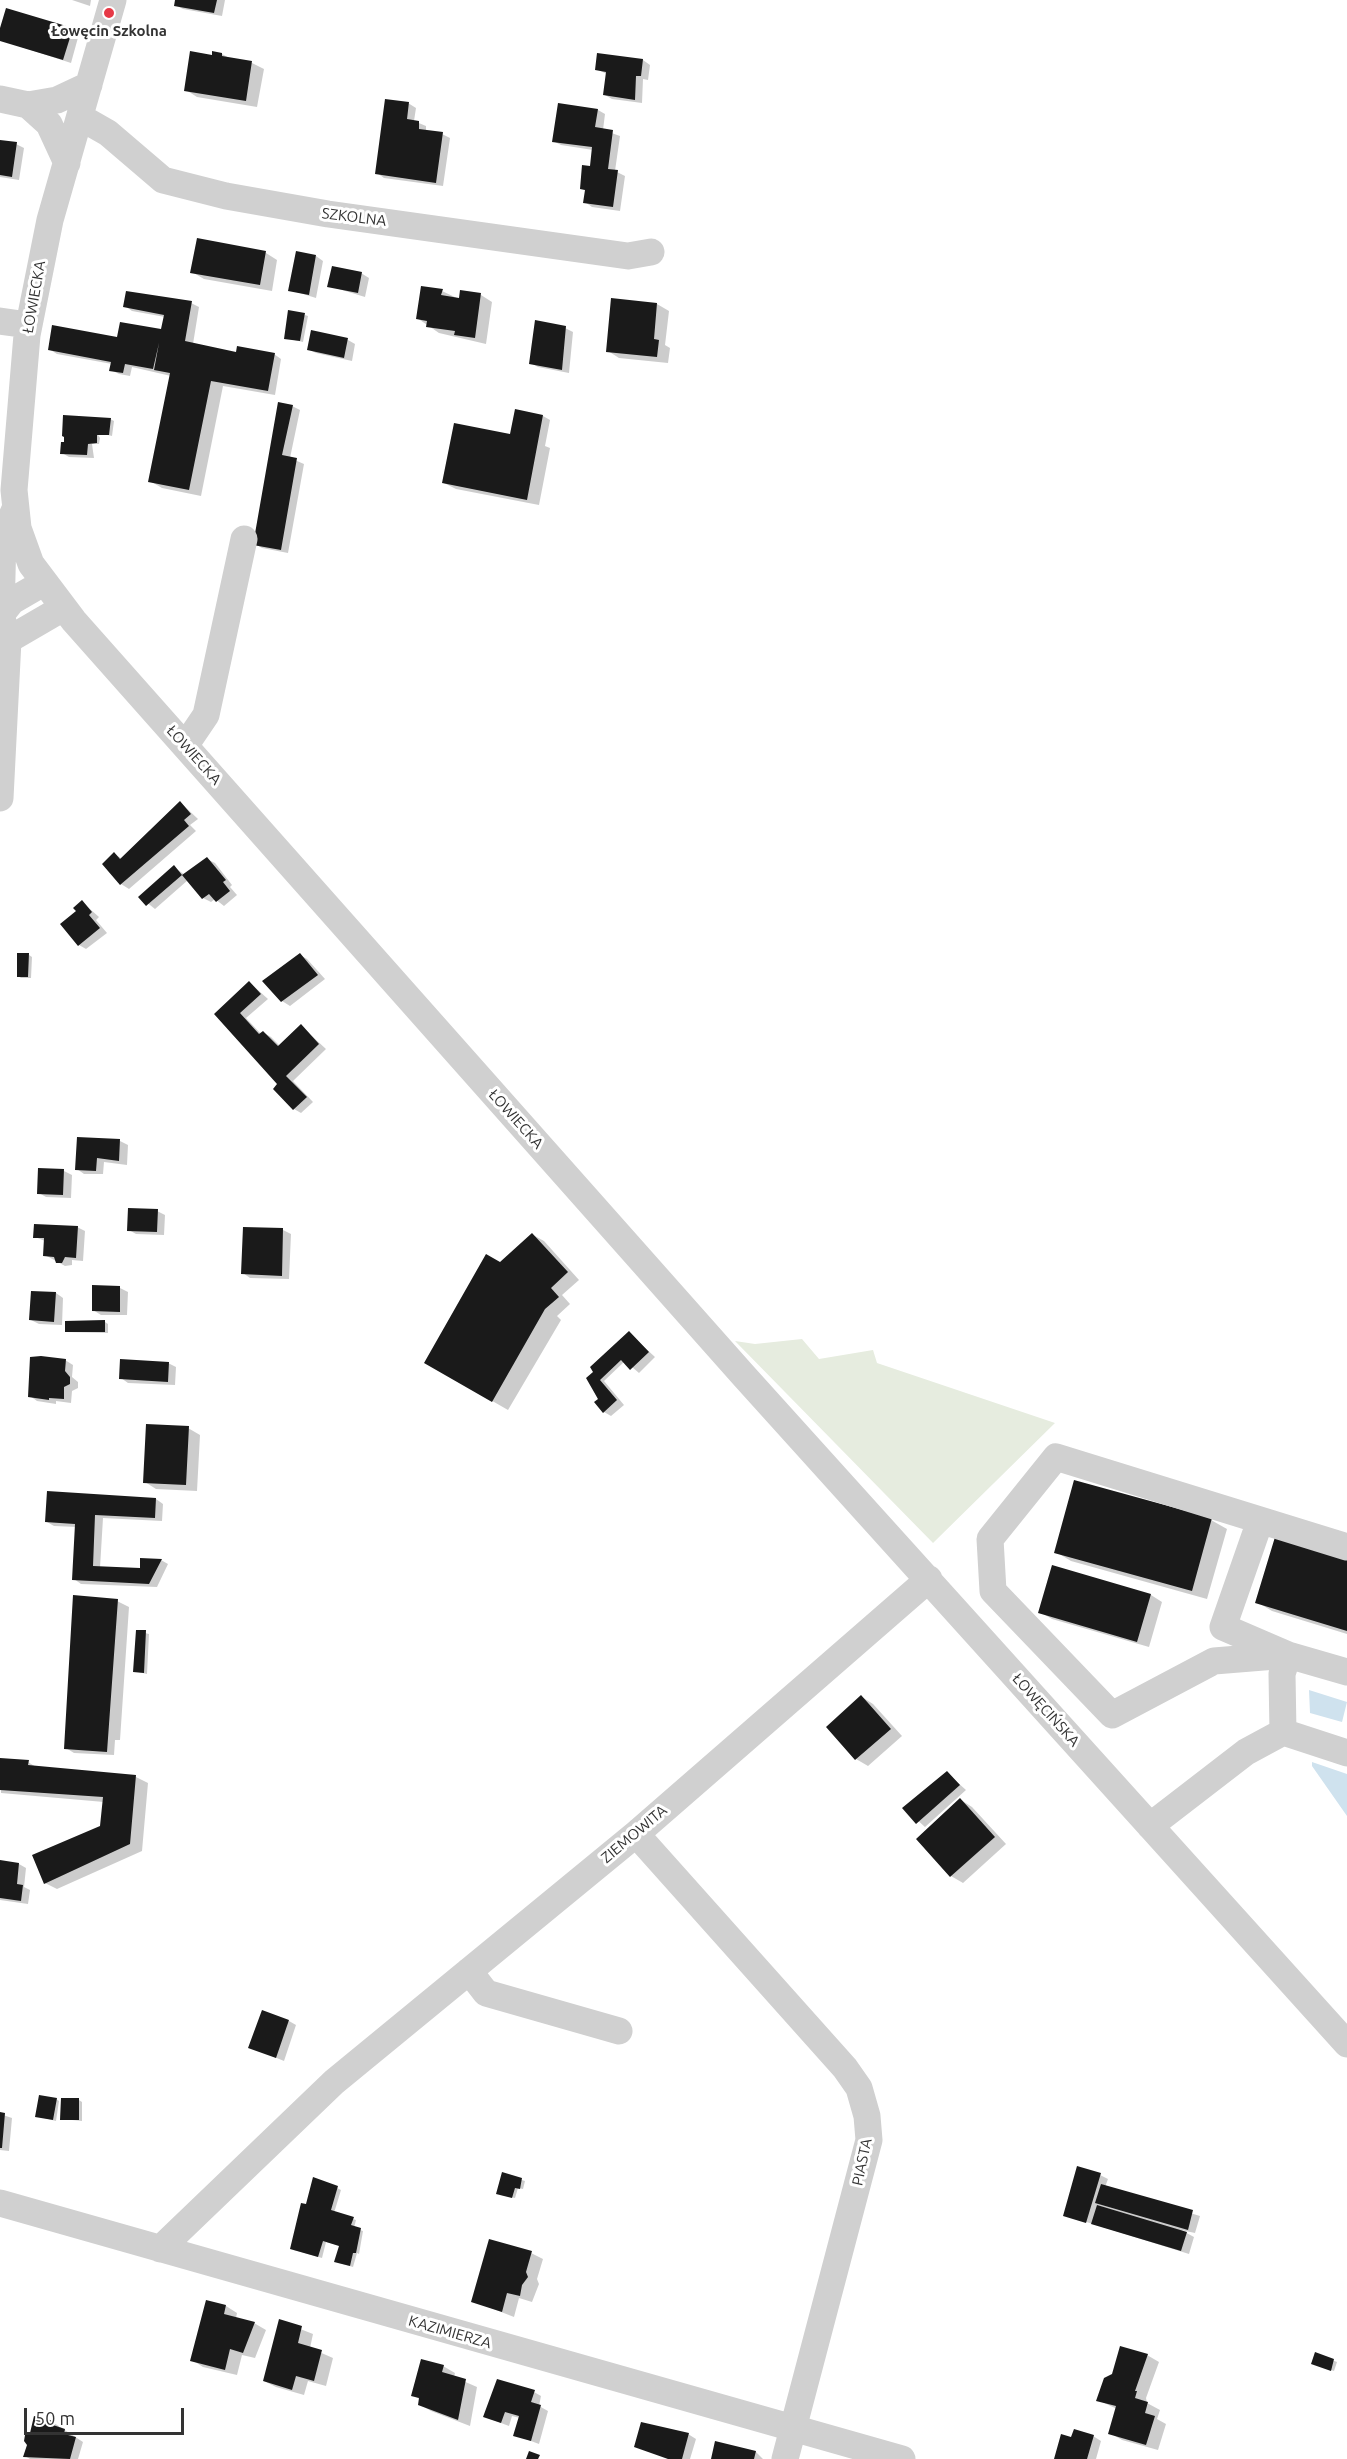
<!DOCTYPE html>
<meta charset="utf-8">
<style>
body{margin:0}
#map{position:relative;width:1347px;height:2459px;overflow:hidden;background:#fff;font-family:Ubuntu,sans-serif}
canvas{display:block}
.scale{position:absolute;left:24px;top:2408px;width:160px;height:27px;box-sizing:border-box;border:3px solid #333;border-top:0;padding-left:8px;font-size:18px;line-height:21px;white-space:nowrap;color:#333;-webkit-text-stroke:4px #fff;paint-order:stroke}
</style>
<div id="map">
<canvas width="1347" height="2459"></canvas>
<div class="scale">50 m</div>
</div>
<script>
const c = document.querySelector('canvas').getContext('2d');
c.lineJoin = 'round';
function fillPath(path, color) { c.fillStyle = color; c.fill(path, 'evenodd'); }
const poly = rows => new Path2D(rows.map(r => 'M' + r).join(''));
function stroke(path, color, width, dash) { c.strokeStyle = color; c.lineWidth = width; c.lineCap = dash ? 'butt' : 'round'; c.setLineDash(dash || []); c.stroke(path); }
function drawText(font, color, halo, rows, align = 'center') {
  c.font = font + ' Ubuntu,sans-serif'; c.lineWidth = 6; c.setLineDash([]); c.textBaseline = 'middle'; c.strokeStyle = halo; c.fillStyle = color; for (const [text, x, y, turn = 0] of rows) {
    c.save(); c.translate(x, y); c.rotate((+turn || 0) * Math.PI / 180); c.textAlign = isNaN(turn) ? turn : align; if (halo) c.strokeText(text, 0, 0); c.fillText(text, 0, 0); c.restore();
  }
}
fillPath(poly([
 [802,1339,819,1359,873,1350,877,1363,1055,1423,933,1543,735,1341,755,1344]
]), '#e6ecdf');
fillPath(poly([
 [1309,1690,1347,1702,1342,1722,1310,1713],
 [1312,1762,1347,1774,1347,1816,1312,1766]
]), '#cfe2ee');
fillPath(poly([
 [72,0,91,0,90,6],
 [176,0,225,0,222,16,183,9,175,5],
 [72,29,79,34,71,63,0,40,0,33],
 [222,54,231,59,252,63,264,69,257,107,197,97,186,90,213,56],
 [598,54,643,60,650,65,648,80,643,79,642,103,612,99,605,95,607,74,596,69],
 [408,103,416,108,414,121,426,126,426,132,442,134,450,138,443,186,384,178,377,173],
 [559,105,598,110,605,114,603,130,620,136,615,171,625,176,620,211,592,207,585,202,586,191,581,188,591,168,593,150,561,145,553,141],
 [0,142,16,144,24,148,19,180,0,177],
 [198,240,266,253,277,260,272,291,204,279,192,272],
 [316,256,323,261,316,298,290,290],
 [361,273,369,278,365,297,329,286],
 [442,291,461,300,481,295,492,302,486,344,439,333,417,318],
 [191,303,199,307,193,344,237,354,274,354,281,359,275,395,223,386,201,496,162,488,150,481,171,376,132,367,130,376,119,374,111,370,112,364,57,354,49,349,163,331,165,317,132,311,125,306],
 [657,304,669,311,665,345,670,348,668,363,619,358,608,351],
 [305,315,308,316,303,342,285,338],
 [565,328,573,332,569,373,538,367,531,363],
 [312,332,348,340,355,344,352,361,316,353,308,349],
 [292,406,300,410,290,458,304,464,288,553,262,548,255,544],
 [516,411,543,416,550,420,545,446,550,448,539,505,456,489,444,483,516,437],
 [110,419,114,421,112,436,96,432,100,438,99,444,92,444,94,458,69,457,62,453],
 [181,803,198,819,190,825,196,831,129,889,121,884,104,864,115,854,122,859],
 [207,859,215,863,232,885,230,887,237,895,224,906,215,899,211,902,203,898,188,880,155,909,140,897,174,867,185,875],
 [82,902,99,917,96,920,107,933,86,949,79,945,78,912],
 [29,955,32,957,31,978,21,978,18,976],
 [300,955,307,959,325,979,290,1006,282,1001,265,981],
 [249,982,268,999,246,1018,261,1034,264,1033,271,1037,280,1046,301,1026,326,1049,293,1081,313,1102,301,1113,294,1109,279,1084,216,1014],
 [78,1139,120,1141,128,1145,127,1165,104,1162,103,1174,84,1174,77,1169],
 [39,1170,64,1171,72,1175,71,1198,46,1197,39,1193],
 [157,1211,165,1215,164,1235,136,1234,129,1230],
 [77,1227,85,1231,83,1261,72,1260,72,1265,65,1266,45,1255,45,1241,35,1237],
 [244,1228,283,1230,291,1234,289,1279,250,1278,243,1273],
 [533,1235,544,1241,579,1280,562,1295,570,1304,557,1316,561,1320,508,1410,426,1363,501,1264],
 [94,1287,120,1288,128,1292,127,1315,101,1315,93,1310],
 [56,1293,63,1298,62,1325,39,1324,31,1320],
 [105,1322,108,1324,108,1333,66,1332,66,1323],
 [629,1333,655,1357,639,1373,625,1361,604,1381,624,1405,611,1416,604,1412,588,1378],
 [65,1360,73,1365,72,1377,78,1382,78,1388,72,1391,71,1403,56,1401,56,1404,37,1401,30,1396],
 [168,1363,176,1367,175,1385,128,1383,121,1378],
 [188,1428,200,1435,197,1491,156,1489,145,1482],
 [156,1499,163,1504,162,1521,103,1518,100,1568,141,1570,142,1560,161,1560,168,1564,157,1587,81,1584,74,1579,77,1527,54,1526,47,1522],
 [1211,1520,1227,1529,1207,1599,1071,1561,1056,1552],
 [1347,1561,1347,1634,1272,1611,1257,1602],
 [1053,1567,1151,1595,1162,1602,1149,1647,1052,1619,1040,1612],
 [117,1601,129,1607,120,1740,115,1740,114,1755,74,1753,66,1748],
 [137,1631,149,1634,147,1674,134,1671],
 [862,1697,873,1704,902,1736,868,1766,856,1759],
 [0,1760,28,1762,36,1767,136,1777,148,1783,142,1851,57,1889,45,1883,101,1827,104,1802,1,1793],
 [947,1773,966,1790,925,1827,904,1808],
 [961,1800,972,1807,1006,1844,963,1883,951,1876],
 [0,1862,19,1864,26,1868,24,1887,30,1890,28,1904,0,1900],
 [289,2021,296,2025,284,2061,250,2047],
 [56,2099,59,2101,56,2121,36,2116],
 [79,2100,82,2102,82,2121,62,2119],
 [0,2114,12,2118,9,2151,0,2150],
 [503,2174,525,2181,523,2189,518,2188,515,2198,501,2195],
 [1100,2175,1108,2179,1105,2187,1200,2216,1195,2233,1181,2230,1194,2237,1189,2254,1064,2215],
 [337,2188,341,2190,334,2213,356,2220,354,2228,363,2231,359,2254,357,2253,353,2267,339,2263,341,2246,326,2242,322,2258,294,2250,307,2206],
 [531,2253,543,2259,537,2279,539,2284,532,2302,519,2298,514,2317,473,2301],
 [207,2301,226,2306,237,2313,236,2318,254,2323,266,2330,255,2358,242,2355,237,2375,203,2367,192,2360],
 [280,2321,313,2334,310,2348,333,2358,326,2386,308,2381,304,2395,276,2387,264,2381],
 [1316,2354,1337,2362,1334,2371,1316,2365],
 [1147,2355,1159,2362,1146,2398,1147,2403,1160,2410,1157,2419,1166,2424,1158,2450,1122,2440,1110,2433,1117,2409,1098,2400],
 [443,2366,455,2373,454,2377,477,2387,470,2426,431,2411,419,2404,421,2400,413,2395],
 [534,2392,541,2396,539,2406,548,2411,539,2444,515,2435,520,2418,512,2416,509,2426,485,2417],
 [54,2423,83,2442,78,2459,30,2459,25,2456],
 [688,2434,696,2439,690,2459,669,2459,636,2446],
 [1093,2436,1101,2441,1096,2459,1056,2459,1072,2439],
 [716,2443,756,2452,763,2459,712,2459]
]), '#0003');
fillPath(poly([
 [175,0,217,0,214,13,174,6],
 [6,8,73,28,63,60,0,41,0,28],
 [190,51,212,55,212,51,222,53,222,56,252,61,246,101,184,91],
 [597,53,643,59,641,76,636,76,635,100,603,95,606,72,595,70],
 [385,99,409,102,407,119,419,121,419,129,443,132,436,183,375,174],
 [558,103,598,109,595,127,613,130,608,169,618,170,613,207,583,203,585,190,580,189,582,165,590,166,592,147,552,142],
 [0,140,17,142,12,177,0,175],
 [197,238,266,251,260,285,190,273],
 [296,251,316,255,309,295,288,291],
 [332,266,362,272,358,293,327,287],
 [421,286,443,289,441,295,459,298,460,290,481,293,475,338,454,335,455,331,426,327,427,321,416,319],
 [126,291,192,301,185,341,236,352,237,346,275,353,268,391,211,381,189,490,148,482,170,373,154,370,159,343,153,369,125,364,123,373,109,371,111,362,48,350,52,325,117,337,120,322,161,329,164,315,123,307],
 [611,298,657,303,654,339,659,340,657,357,606,352],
 [288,310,305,313,300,341,284,339],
 [535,320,566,326,562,370,529,364],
 [311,330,348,338,344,358,307,350],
 [278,402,293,405,282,455,297,458,281,550,253,545],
 [515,409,543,415,527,500,442,483,454,423,510,434],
 [63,415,111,418,109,435,97,435,97,443,88,444,87,455,60,454,61,442,64,442,64,437,62,436],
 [180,801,191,814,184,820,189,826,120,885,102,864,114,852,120,859],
 [207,857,226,880,223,882,230,891,216,902,209,894,202,899,182,875],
 [174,865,182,875,146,906,138,897],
 [82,900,92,912,89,915,100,928,78,946,60,924,76,911,73,908],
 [17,953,29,953,28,977,17,977],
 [300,953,318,975,281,1002,262,981],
 [249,981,261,994,240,1013,259,1034,263,1031,278,1046,301,1024,319,1044,286,1076,307,1097,293,1110,273,1089,277,1084,214,1014],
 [77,1137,120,1139,119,1161,97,1158,96,1171,75,1170],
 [38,1168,64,1169,63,1195,37,1194],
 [128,1208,158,1209,157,1232,127,1231],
 [34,1224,78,1226,76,1258,65,1257,62,1263,56,1263,54,1257,43,1256,44,1238,33,1238],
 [243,1227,283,1228,282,1276,241,1274],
 [532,1233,568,1272,551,1288,559,1297,545,1309,492,1402,424,1363,486,1254,500,1262],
 [92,1285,120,1286,120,1312,92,1311],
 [31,1291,56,1292,54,1322,29,1320],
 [105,1320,105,1332,65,1332,65,1321],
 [629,1331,649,1352,630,1370,621,1360,600,1380,617,1400,603,1413,594,1402,598,1399,586,1378,593,1372,590,1367],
 [41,1356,66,1359,65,1371,70,1377,70,1384,64,1387,64,1399,49,1398,49,1400,28,1397,30,1357],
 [120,1359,169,1362,168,1382,119,1379],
 [146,1424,189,1426,186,1485,143,1483],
 [1074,1480,1212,1518,1192,1591,1054,1553],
 [47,1491,156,1498,155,1518,95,1515,93,1566,140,1568,140,1558,162,1559,149,1584,72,1580,75,1524,45,1522],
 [1275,1537,1347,1559,1347,1631,1255,1603],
 [1052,1565,1151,1594,1137,1642,1038,1613],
 [73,1595,118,1599,107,1752,64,1749],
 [136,1630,146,1630,144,1673,133,1672],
 [861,1695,891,1729,855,1760,826,1727],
 [0,1758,29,1760,28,1765,136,1775,130,1844,44,1884,32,1855,100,1826,103,1797,0,1790],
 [947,1771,960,1785,916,1824,902,1808],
 [960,1798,995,1837,950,1877,916,1839],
 [0,1860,19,1863,17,1884,23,1885,21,1901,0,1898],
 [262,2010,289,2020,276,2058,248,2048],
 [39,2095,57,2098,53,2120,35,2117],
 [61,2098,79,2098,79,2120,60,2120],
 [0,2112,5,2113,2,2148,0,2148],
 [1077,2166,1101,2173,1086,2223,1063,2216],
 [502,2172,522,2178,520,2189,515,2188,512,2198,496,2194],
 [313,2177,338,2186,331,2210,354,2217,351,2225,361,2228,356,2253,353,2253,350,2266,334,2262,339,2246,323,2241,318,2257,290,2249,301,2203,306,2204],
 [1101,2184,1193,2210,1188,2230,1095,2203],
 [1097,2205,1187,2232,1181,2251,1091,2224],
 [489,2239,532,2251,526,2272,528,2277,522,2285,520,2296,507,2293,502,2312,471,2302],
 [206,2300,226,2305,224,2314,255,2322,243,2353,230,2349,225,2370,190,2361],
 [279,2319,302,2326,298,2343,322,2350,314,2381,296,2376,292,2390,263,2381],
 [1120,2346,1148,2354,1135,2391,1137,2391,1135,2398,1148,2402,1145,2413,1155,2416,1146,2445,1108,2434,1116,2406,1096,2401,1104,2378,1112,2374],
 [1315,2352,1334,2359,1331,2371,1311,2364],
 [421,2359,444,2365,442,2372,466,2379,458,2420,418,2405,419,2398,411,2396],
 [497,2379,535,2390,531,2402,541,2405,531,2441,513,2436,519,2416,505,2412,501,2423,483,2417],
 [34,2416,54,2421,53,2425,65,2429,64,2434,76,2437,70,2459,23,2457,27,2445,24,2441,25,2435,30,2433],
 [641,2422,689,2433,682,2459,668,2459,634,2447],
 [1074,2429,1094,2435,1087,2459,1054,2459,1061,2434,1071,2437],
 [715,2441,756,2451,754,2459,711,2459],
 [529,2451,540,2455,538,2459,526,2459]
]), '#1a1a1a');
stroke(poly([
 [113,0,50,220,27,335,14,490,18,528,31,564,74,621,744,1376,1347,2044],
 [0,99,28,105],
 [80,117,108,133,163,180,226,196,328,214,628,256,651,252],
 [67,163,49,124,28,105,57,100,89,85],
 [0,321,28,325],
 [1,615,12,601,43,583],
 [8,640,63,608],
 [185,746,206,715,244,539],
 [0,798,8,640,1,615,3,536,15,509],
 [1260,1521,1223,1627,1288,1655,1282,1674,1283,1732],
 [1347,1547,1056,1457,990,1539,993,1591,1112,1715,1214,1661,1288,1655,1347,1672],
 [1150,1826,1246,1752,1283,1732,1347,1753],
 [636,1834,845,2068,859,2088,867,2116,869,2140,785,2459],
 [469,1971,486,1993,619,2031],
 [0,2203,902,2459],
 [160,2249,334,2082,636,1834,929,1579]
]), '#d0d0d0', 27);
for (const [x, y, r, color] of [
 [109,13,6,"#e63946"]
]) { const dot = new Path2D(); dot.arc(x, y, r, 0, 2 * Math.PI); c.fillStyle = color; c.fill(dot); stroke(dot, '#fff', 2); }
drawText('bold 15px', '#333', '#fff', [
 ["Łowęcin Szkolna",109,31]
]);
drawText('15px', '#333', '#fff', [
 ["SZKOLNA",354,217,7],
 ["ŁOWIECKA",34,297,-80],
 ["ŁOWIECKA",194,755,48],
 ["ŁOWIECKA",516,1119,48],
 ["ŁOWĘCIŃSKA",1046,1710,48],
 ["ZIEMOWITA",634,1834,-40],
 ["PIASTA",862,2162,-78],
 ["KAZIMIERZA",450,2332,16]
]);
</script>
